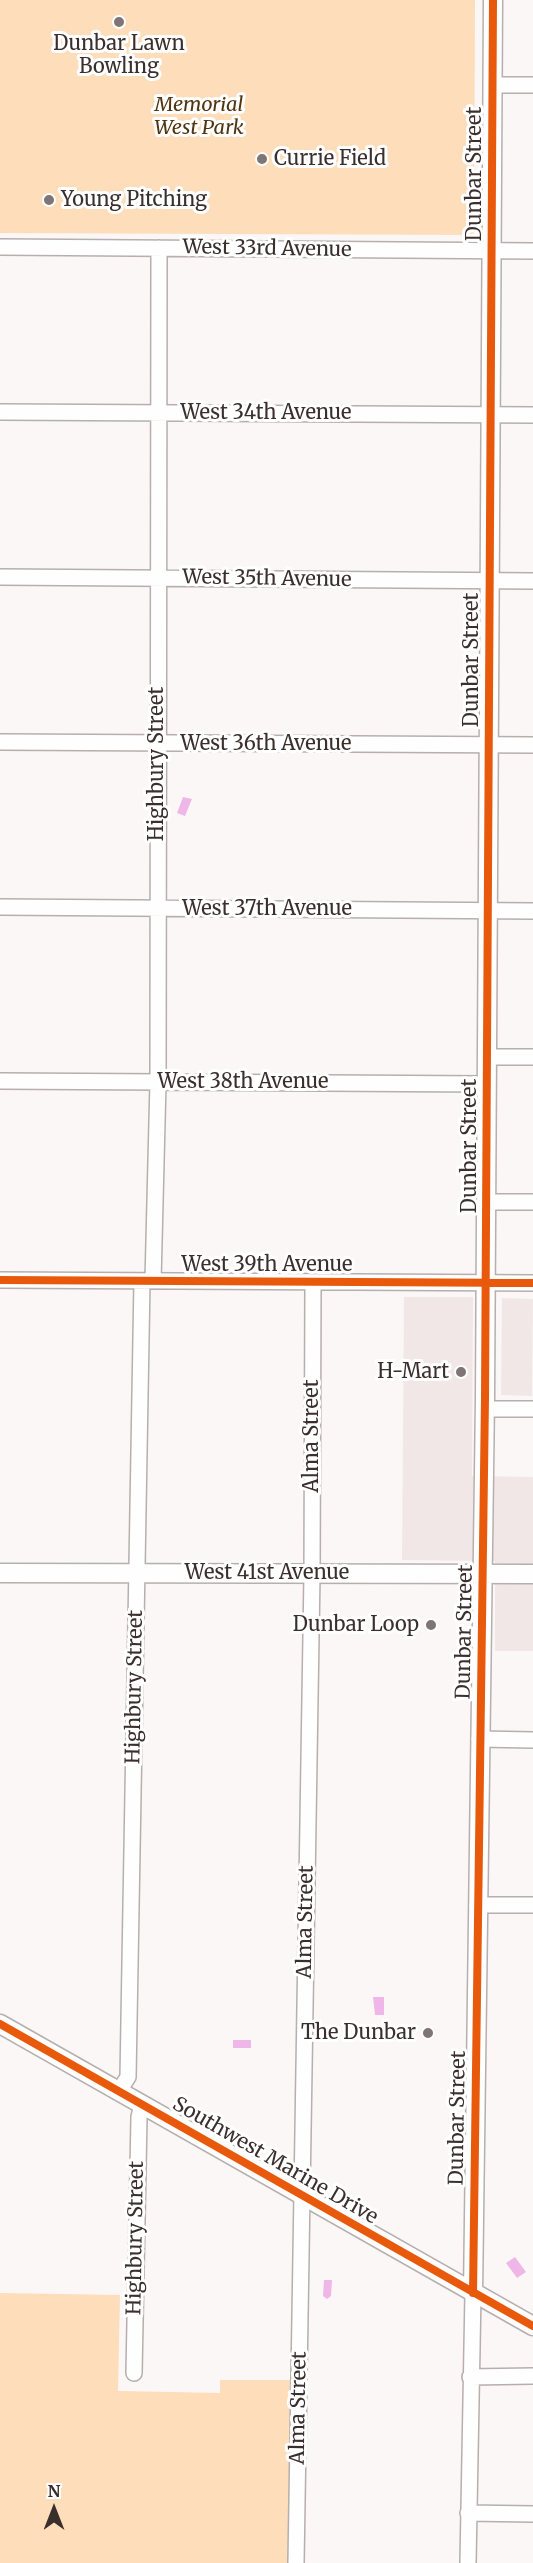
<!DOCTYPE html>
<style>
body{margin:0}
#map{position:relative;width:533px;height:2563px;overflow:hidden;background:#fbf7f6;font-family:Merriweather,serif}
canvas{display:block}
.north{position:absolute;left:24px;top:2479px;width:60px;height:60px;-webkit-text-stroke:4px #fff;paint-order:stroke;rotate:0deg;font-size:16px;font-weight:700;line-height:24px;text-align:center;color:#3b2f2e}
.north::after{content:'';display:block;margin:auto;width:21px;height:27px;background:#3b2f2e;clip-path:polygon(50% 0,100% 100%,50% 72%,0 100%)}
</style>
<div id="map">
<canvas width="533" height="2563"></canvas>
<div class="north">N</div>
</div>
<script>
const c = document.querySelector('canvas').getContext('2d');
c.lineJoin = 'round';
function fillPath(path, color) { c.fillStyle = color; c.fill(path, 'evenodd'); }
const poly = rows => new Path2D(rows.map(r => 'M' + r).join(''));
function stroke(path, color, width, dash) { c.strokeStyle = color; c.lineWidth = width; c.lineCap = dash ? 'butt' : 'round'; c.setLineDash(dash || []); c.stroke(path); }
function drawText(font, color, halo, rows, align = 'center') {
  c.font = font + ' Merriweather,serif'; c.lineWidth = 6; c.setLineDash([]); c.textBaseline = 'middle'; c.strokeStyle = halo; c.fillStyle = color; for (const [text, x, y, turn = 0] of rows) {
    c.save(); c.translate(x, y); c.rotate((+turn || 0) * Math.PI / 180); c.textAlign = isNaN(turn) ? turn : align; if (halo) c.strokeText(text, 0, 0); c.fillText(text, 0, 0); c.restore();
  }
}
fillPath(poly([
 [404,1297,473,1297,472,1476,533,1477,533,1651,495,1651,495,1561,402,1560],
 [502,1298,533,1299,532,1396,501,1395]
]), '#f2e7e7');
fillPath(poly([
 [0,0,475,0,474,235,0,233],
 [0,2293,120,2295,118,2391,220,2393,220,2380,293,2380,291,2563,0,2563]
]), '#fdddba');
fillPath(poly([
 [183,797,192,799,185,816,177,813],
 [373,1997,384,1997,384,2015,375,2015],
 [233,2040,251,2040,251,2048,233,2048],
 [515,2257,526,2272,517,2278,506,2263],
 [324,2280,332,2280,331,2296,327,2299,323,2296]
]), '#efb7e7');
const minor = poly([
 [492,85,533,85],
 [0,247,533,251],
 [0,412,533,415],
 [0,577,533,581],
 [0,742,533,745],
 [0,907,533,911],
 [487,1057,533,1057],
 [0,1081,486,1084],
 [486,1202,533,1202],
 [0,1280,533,1283],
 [153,1281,158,1082,159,248],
 [485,1409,533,1409],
 [479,1739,533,1740],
 [477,1905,533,1905],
 [119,2091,128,2077,142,1281],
 [134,2373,139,2117,142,2104],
 [470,2377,533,2376],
 [468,2513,533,2514],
 [296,2563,312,1574,313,1282],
 [468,2563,473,2293]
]);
const major = poly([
 [0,1573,533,1574],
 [0,2024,533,2326],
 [473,2293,485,1398,493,0]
]);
stroke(minor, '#b6afae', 18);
stroke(major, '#b6afae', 21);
stroke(minor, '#fefefe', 15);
stroke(major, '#fefefe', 18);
stroke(poly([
 [0,1280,533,1283],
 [0,2024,533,2326],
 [473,2293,485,1398,493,0]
]), '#e8590c', 8);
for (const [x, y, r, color] of [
 [119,22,6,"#7e7574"],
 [262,159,6,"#7e7574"],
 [49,200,6,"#7e7574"],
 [461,1372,6,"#7e7574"],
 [431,1625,6,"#7e7574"],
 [428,2033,6,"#7e7574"]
]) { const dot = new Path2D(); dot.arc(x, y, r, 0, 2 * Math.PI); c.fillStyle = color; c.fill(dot); stroke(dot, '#fff', 2); }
drawText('20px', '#3b2f2e', '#fff', [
 ["Dunbar Lawn",119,44,"center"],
 ["Bowling",119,67,"center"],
 ["Currie Field",274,159,"left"],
 ["Young Pitching",61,200,"left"],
 ["H-Mart",449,1372],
 ["Dunbar Loop",419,1625],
 ["The Dunbar",416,2033]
], 'right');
drawText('italic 20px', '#503510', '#fff', [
 ["Memorial",199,105],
 ["West Park",199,128]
]);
drawText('20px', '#3b2f2e', '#fff', [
 ["Dunbar Street",475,174,-90],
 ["West 33rd Avenue",267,249,1],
 ["West 34th Avenue",266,413],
 ["West 35th Avenue",267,579,1],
 ["Dunbar Street",472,660,-90],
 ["West 36th Avenue",266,744],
 ["Highbury Street",157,764,-90],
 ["West 37th Avenue",267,909],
 ["West 38th Avenue",243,1082],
 ["Dunbar Street",470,1146,-90],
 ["West 39th Avenue",267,1265],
 ["Alma Street",312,1436,-90],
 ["West 41st Avenue",267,1573],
 ["Dunbar Street",465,1632,-89],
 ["Highbury Street",135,1687,-89],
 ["Alma Street",306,1922,-89],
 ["Dunbar Street",458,2118,-89],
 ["Southwest Marine Drive",275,2161,30],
 ["Highbury Street",136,2238,-89],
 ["Alma Street",299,2408,-89]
]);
</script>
